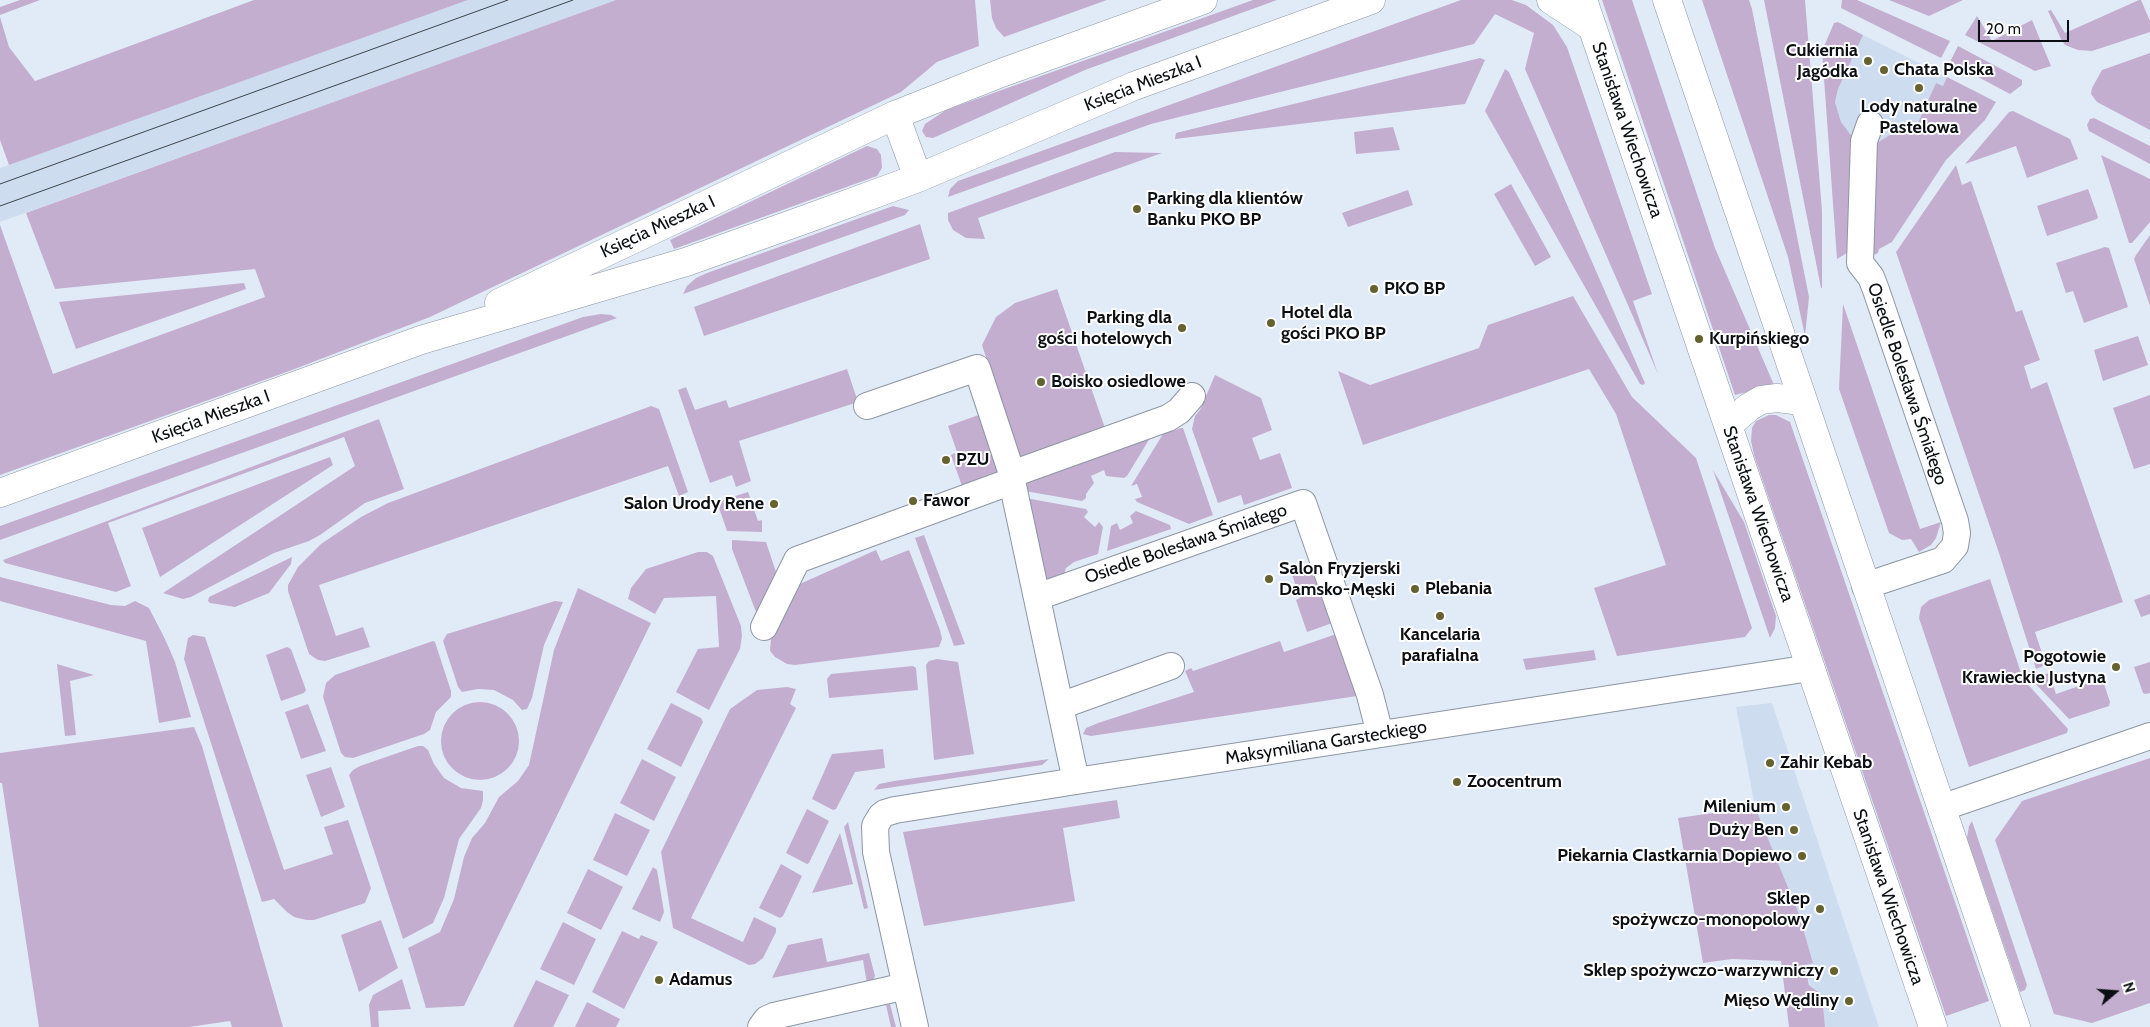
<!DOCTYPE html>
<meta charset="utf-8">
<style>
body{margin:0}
#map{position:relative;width:2150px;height:1027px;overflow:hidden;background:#e1ebf8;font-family:Cabin,sans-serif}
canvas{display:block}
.north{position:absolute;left:2090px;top:967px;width:50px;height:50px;-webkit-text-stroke:4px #fff;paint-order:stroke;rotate:72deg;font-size:14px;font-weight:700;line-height:20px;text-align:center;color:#0b0e12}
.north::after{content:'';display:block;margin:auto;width:18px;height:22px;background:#0b0e12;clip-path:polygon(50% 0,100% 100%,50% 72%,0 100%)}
.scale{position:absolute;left:1978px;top:20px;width:91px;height:22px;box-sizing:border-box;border:2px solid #0b0e12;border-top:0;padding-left:6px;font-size:15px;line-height:18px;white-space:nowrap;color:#0b0e12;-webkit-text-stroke:4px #fff;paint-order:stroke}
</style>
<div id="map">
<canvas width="2150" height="1027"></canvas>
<div class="north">N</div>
<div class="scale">20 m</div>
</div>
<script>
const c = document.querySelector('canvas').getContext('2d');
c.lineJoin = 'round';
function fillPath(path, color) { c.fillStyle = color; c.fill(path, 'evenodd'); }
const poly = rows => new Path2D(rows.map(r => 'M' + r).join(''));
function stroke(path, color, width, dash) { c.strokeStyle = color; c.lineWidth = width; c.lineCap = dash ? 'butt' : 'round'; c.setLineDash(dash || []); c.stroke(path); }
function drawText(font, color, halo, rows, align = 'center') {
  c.font = font + ' Cabin,sans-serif'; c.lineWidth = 4; c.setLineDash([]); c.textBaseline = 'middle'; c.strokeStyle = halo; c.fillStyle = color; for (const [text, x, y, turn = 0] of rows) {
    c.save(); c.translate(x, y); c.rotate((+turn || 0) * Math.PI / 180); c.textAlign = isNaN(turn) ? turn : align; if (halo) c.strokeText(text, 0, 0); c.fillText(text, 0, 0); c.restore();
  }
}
fillPath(poly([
 [468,0,616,0,0,222,0,168],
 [1863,35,1947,77,1943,86,1936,83,1913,134,1896,131,1877,143,1857,150,1841,122,1835,102,1838,89],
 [1772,703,1879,1027,1825,1027,1822,995,1810,985,1805,964,1813,962,1799,914,1755,807,1736,707]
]), '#cedcef');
fillPath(poly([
 [20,0,40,0,0,15,0,7],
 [254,0,468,0,9,165,0,140,0,17,9,47,35,81],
 [616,0,975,0,979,46,937,62,901,92,430,317,292,370,0,475,0,225,53,374,265,297,255,269,55,289,26,213],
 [990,0,1107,0,1004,37,996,28,992,18],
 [1253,0,1277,0,1085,70,933,138,926,137,922,131,925,124,946,110],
 [1461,0,1512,0,1526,5,1553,25,1567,47,1652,294,1633,301,1658,374,1525,69,1534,33,1495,14,1474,44,1151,124,948,197,950,189,958,181],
 [1602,0,1632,0,1715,248,1774,385,1735,395],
 [1702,0,1749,0,1752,9,1809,297,1805,336,1788,257],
 [1764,0,1805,0,1822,211,1822,288,1821,288],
 [1842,0,1857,0,1950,41,1941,58,1841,8],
 [1889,0,1963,0,1929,16],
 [2139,0,2141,0,2150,21,2150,32,2092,51,2078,50,2065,45,2061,39,2048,11,2051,10,2065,33],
 [1977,16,1992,41,2032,20,2051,66,2035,71,1965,35],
 [1838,22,1863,35,1838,89,1835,102,1841,122,1856,142,1852,250,1837,259,1822,51,1834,23],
 [1958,46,2022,80,2022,85,2010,94,1950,62],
 [2150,53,2150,130,2097,102,2091,94,2092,88,2102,70],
 [1480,58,1485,60,1465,104,1175,139,1176,133],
 [1505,69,1509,72,1645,383,1643,385,1640,384,1485,111],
 [1947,77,1996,102,1985,120,1946,160,1892,242,1879,249,1878,253,1865,259,1877,143,1896,131,1913,134,1936,83,1943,86],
 [2013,111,2070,139,2078,159,2027,178,2016,146,1965,164,2009,112],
 [2094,118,2150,146,2150,164,2089,131,2087,125,2090,119],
 [1393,127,1400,150,1356,154,1354,132],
 [867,146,877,149,881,155,882,168,877,176,674,249,670,240],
 [1115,152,1162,153,978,218,985,239,966,238,953,230,948,220,948,213],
 [2101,155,2150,179,2150,222,2132,243,2129,243],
 [1956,165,1962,185,1971,181,2016,312,2022,310,2040,360,2024,366,2031,389,2047,382,2123,602,2035,632,2046,665,2036,669,1999,553,1896,252],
 [1511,184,1551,257,1535,266,1494,194],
 [2088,189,2098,217,2097,219,2047,236,2037,206],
 [1408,190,1413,205,1348,227,1342,213],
 [893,206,909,210,905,215,683,294,687,286,696,278,707,273],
 [920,224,930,259,704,336,694,307],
 [2150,235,2150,306,2134,259,2136,255],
 [2105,247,2109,248,2128,307,2084,323,2073,291,2066,293,2056,263],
 [244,283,246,289,76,349,59,302],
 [1057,289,1105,428,1019,459,982,345,996,317,1015,303],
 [1573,296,1632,397,1696,458,1752,628,1745,637,1617,656,1594,588,1666,565,1616,414,1589,369,1363,445,1338,371,1370,385,1479,348,1488,325],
 [1843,304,1920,529,1941,522,1936,538,1931,545,1919,552,1911,539,1902,540,1889,533,1839,389],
 [601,314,611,315,617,318,0,540,0,526,583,317],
 [2138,336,2148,365,2103,381,2094,350],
 [847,369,858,402,739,441,751,481,736,487,732,475,710,483,678,390,686,387,695,410,726,400,729,408],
 [1215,375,1261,398,1272,430,1252,438,1260,460,1280,453,1292,488,1244,505,1241,495,1218,503,1192,429,1195,416,1200,410],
 [2150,395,2150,464,2134,469,2113,408],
 [651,406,659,409,688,492,679,496,668,466,319,585,336,636,363,627,370,647,325,661,318,660,309,654,288,591,288,585,298,567,321,544,361,517,388,503],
 [984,413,1004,474,963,489,951,455,957,452,948,426],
 [1769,415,1776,415,1790,422,1989,1001,1946,1016,1754,455,1751,441,1752,428,1756,421],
 [379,419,404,489,365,503,320,535,309,541,274,553,191,597,183,599,163,593,355,466,344,437,108,523,131,586,116,592,5,563,3,560],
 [1181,428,1183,428,1213,515,1189,524,1137,502,1135,499,1142,497,1137,484,1131,486,1163,434],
 [1150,438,1127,476,1124,478,1106,476,1104,470,1091,476,1094,483,1086,494,1086,498,1082,501,1025,491,1018,483],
 [330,457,333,465,160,577,142,528],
 [1713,470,1744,522,1776,616,1775,628,1770,638],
 [748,492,758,521,762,520,762,532,727,531,717,502],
 [1031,499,1086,509,1088,512,1084,517,1095,527,1099,522,1103,527,1098,554,1074,562,1066,568,1064,575,1047,585,1027,500],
 [1136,511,1170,525,1171,529,1107,551,1111,526,1117,523,1120,530,1133,523,1130,516],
 [924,535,965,644,954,646,915,538],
 [732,540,766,542,776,572,761,607,756,612,732,549],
 [876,550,881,561,909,550,940,630,942,639,939,647,795,665,787,664,775,657,770,651,771,639,798,586,802,583],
 [698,552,707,552,713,556,741,626,742,636,740,649,709,710,676,692,698,649,719,647,716,596,664,598,655,614,628,599,631,588,646,569],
 [292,557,291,564,269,593,235,607,210,603,208,601,209,597],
 [1288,563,1309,568,1321,573,1338,621,1307,632,1296,600,1300,598],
 [0,577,111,605,125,606,135,601,149,608,165,639,175,662,191,717,159,723,146,641,0,601],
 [1990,579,2023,679,2068,729,2067,733,1969,767,1919,618,1921,607,1929,600],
 [578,588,651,623,464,1006,426,1008,408,948,440,932,454,899,464,857,472,838,485,823,499,797,518,781,529,765,554,650],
 [2150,594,2150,614,2141,617,2134,600],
 [555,601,563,602,544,645,532,698,527,709,522,710,513,700,494,690,478,689,462,692,458,687,443,641,447,634],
 [1342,632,1357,696,1091,736,1083,734,1086,728,1098,723,1194,692,1185,671,1191,668,1193,671,1280,641,1284,652],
 [193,635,205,637,284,870,333,854,324,827,348,820,371,888,365,903,314,920,307,920,294,917,287,912,274,899,262,902,184,659,188,638],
 [433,641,435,642,451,691,451,697,436,712,430,730,424,734,353,758,345,757,341,753,323,697,326,683,335,675],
 [287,647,291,649,306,690,304,693,281,701,266,655],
 [1594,650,1596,660,1526,670,1523,659],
 [937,659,958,662,974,754,934,760,926,665,929,661],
 [2150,662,2150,693,2145,694,2143,693,2134,667],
 [57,664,94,675,70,681,76,735,65,736],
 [913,666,916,668,918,690,829,698,827,679,831,674],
 [2049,673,2056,694,2102,678,2110,702,2109,706,2069,719,2031,679],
 [787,687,796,689,790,704,796,708,691,918,743,942,754,917,776,928,776,932,763,958,755,964,749,965,673,928,661,852,730,709,757,690],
 '441 741a39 39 0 1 1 78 0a39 39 0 1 1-78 0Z',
 [671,703,701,718,703,722,681,767,647,749],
 [308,704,326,751,301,759,285,712],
 [194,727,202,746,283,1027,232,1027,230,1021,189,1027,39,1027,2,783,0,783,0,753],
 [418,746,423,746,428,750,434,764,444,778,461,788,483,791,483,800,481,808,459,839,444,898,433,923,403,939,349,775,353,770,360,766],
 [883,749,885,768,855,772,836,809,833,810,812,799,832,754],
 [2150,758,2150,1003,2092,1023,2054,1014,1995,840,2022,801],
 [642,759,676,777,654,821,620,803],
 [1049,759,1042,765,874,790,879,784,894,781],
 [331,767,345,807,321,817,306,775],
 [1117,800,1120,818,1063,828,1075,901,924,926,903,832],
 [1755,807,1799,914,1813,963,1805,965,1809,985,1822,995,1825,1027,1789,1027,1781,961,1732,959,1703,963,1678,818],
 [807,809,829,821,809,863,807,864,786,853],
 [615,813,650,830,627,876,593,860],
 [1972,821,2027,985,2025,990,2020,992,1967,838,1969,826],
 [848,822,868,908,864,909,844,827],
 [840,833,853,884,812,893],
 [781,864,802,876,783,916,780,918,759,908],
 [653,867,657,870,664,912,660,922,632,909],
 [588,869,623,887,601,930,567,913],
 [381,920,398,968,359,992,341,935],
 [563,922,596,939,574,985,540,969],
 [622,931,639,939,641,935,658,942,624,1009,592,992],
 [822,938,827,962,869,953,875,976,873,980,867,984,863,960,772,978,788,945],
 [402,979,411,1009,378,1011,379,1027,371,1027,369,1005,373,995],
 [536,980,569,995,553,1027,513,1027],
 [587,1002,620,1019,616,1027,575,1027],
 [890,1004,896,1027,891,1027,886,1005]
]), '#c4aecf');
const street = poly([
 [867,406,977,368,1012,474,1012,481,1076,781],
 [1012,474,1168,418,1179,411,1192,396],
 [1865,586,1943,560,1955,546,1957,533,1955,521,1876,290,1871,277,1860,263,1864,141,1870,124],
 [1037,597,1303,503,1370,695,1380,734],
 [764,627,797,560,1012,481],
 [1060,706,1171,666],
 [1941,808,2150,736],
 [761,1027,767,1019,774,1016,906,986],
 [915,1027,876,852,875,826,881,816,885,813,895,810,1076,781,1810,668]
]);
const secondary = poly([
 [1551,0,1592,27],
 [1583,0,1933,1027],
 [1667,0,2016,1027],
 [895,115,918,178],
 [499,303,895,115,1001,73,1203,0],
 [1728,425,1749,407,1761,400,1777,398,1802,401],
 [0,493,421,340,686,262,809,218,918,178,1134,86,1371,0]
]);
stroke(street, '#8d96a2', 28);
stroke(secondary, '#8d96a2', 29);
stroke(street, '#fff', 26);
stroke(secondary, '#fff', 28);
stroke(poly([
 [0,184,508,0],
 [0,206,573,0]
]), '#40454b', 1);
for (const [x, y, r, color] of [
 [1868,61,5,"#64622e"],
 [1884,70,5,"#64622e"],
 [1919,88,5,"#64622e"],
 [1137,209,5,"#64622e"],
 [1374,289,5,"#64622e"],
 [1271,323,5,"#64622e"],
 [1182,328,5,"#64622e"],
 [1699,339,5,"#64622e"],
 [1041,382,5,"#64622e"],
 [946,460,5,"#64622e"],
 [913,501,5,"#64622e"],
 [774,504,5,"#64622e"],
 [1269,579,5,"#64622e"],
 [1415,589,5,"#64622e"],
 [1440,616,5,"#64622e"],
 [2116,667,5,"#64622e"],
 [1770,763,5,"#64622e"],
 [1457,782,5,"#64622e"],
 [1786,807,5,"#64622e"],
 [1794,830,5,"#64622e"],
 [1802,856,5,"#64622e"],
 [1820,909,5,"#64622e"],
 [1834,971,5,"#64622e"],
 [659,980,5,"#64622e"],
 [1849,1001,5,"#64622e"]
]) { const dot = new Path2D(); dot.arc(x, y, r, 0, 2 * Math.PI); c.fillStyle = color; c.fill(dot); stroke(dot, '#fff', 2); }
drawText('bold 18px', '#0b0e12', '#fff', [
 ["Cukiernia",1858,51,"right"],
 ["Jagódka",1858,72,"right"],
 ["Chata Polska",1894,70],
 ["Lody naturalne",1919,107,"center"],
 ["Pastelowa",1919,128,"center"],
 ["Parking dla klientów",1147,199],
 ["Banku PKO BP",1147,220],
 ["PKO BP",1384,289],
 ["Hotel dla",1281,313],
 ["gości PKO BP",1281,334],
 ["Parking dla",1172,318,"right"],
 ["gości hotelowych",1172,339,"right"],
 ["Kurpińskiego",1709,339],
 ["Boisko osiedlowe",1051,382],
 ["PZU",956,460],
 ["Fawor",923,501],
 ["Salon Urody Rene",764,504,"right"],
 ["Salon Fryzjerski",1279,569],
 ["Damsko-Męski",1279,590],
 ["Plebania",1425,589],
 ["Kancelaria",1440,635,"center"],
 ["parafialna",1440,656,"center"],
 ["Pogotowie",2106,657,"right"],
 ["Krawieckie Justyna",2106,678,"right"],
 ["Zahir Kebab",1780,763],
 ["Zoocentrum",1467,782],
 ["Milenium",1776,807,"right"],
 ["Duży Ben",1784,830,"right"],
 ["Piekarnia CIastkarnia Dopiewo",1792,856,"right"],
 ["Sklep",1810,899,"right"],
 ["spożywczo-monopolowy",1810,920,"right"],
 ["Sklep spożywczo-warzywniczy",1824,971,"right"],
 ["Adamus",669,980],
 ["Mięso Wędliny",1839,1001,"right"]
], 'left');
drawText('18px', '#0b0e12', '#fff', [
 ["Księcia Mieszka I",1143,84,-21],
 ["Stanisława Wiechowicza",1627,130,71],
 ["Księcia Mieszka I",658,227,-25],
 ["Osiedle Bolesława Śmiałego",1907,384,71],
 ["Księcia Mieszka I",211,417,-20],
 ["Stanisława Wiechowicza",1758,514,71],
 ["Osiedle Bolesława Śmiałego",1186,544,-19],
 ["Maksymiliana Garsteckiego",1326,743,-9],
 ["Stanisława Wiechowicza",1888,897,71]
]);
</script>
